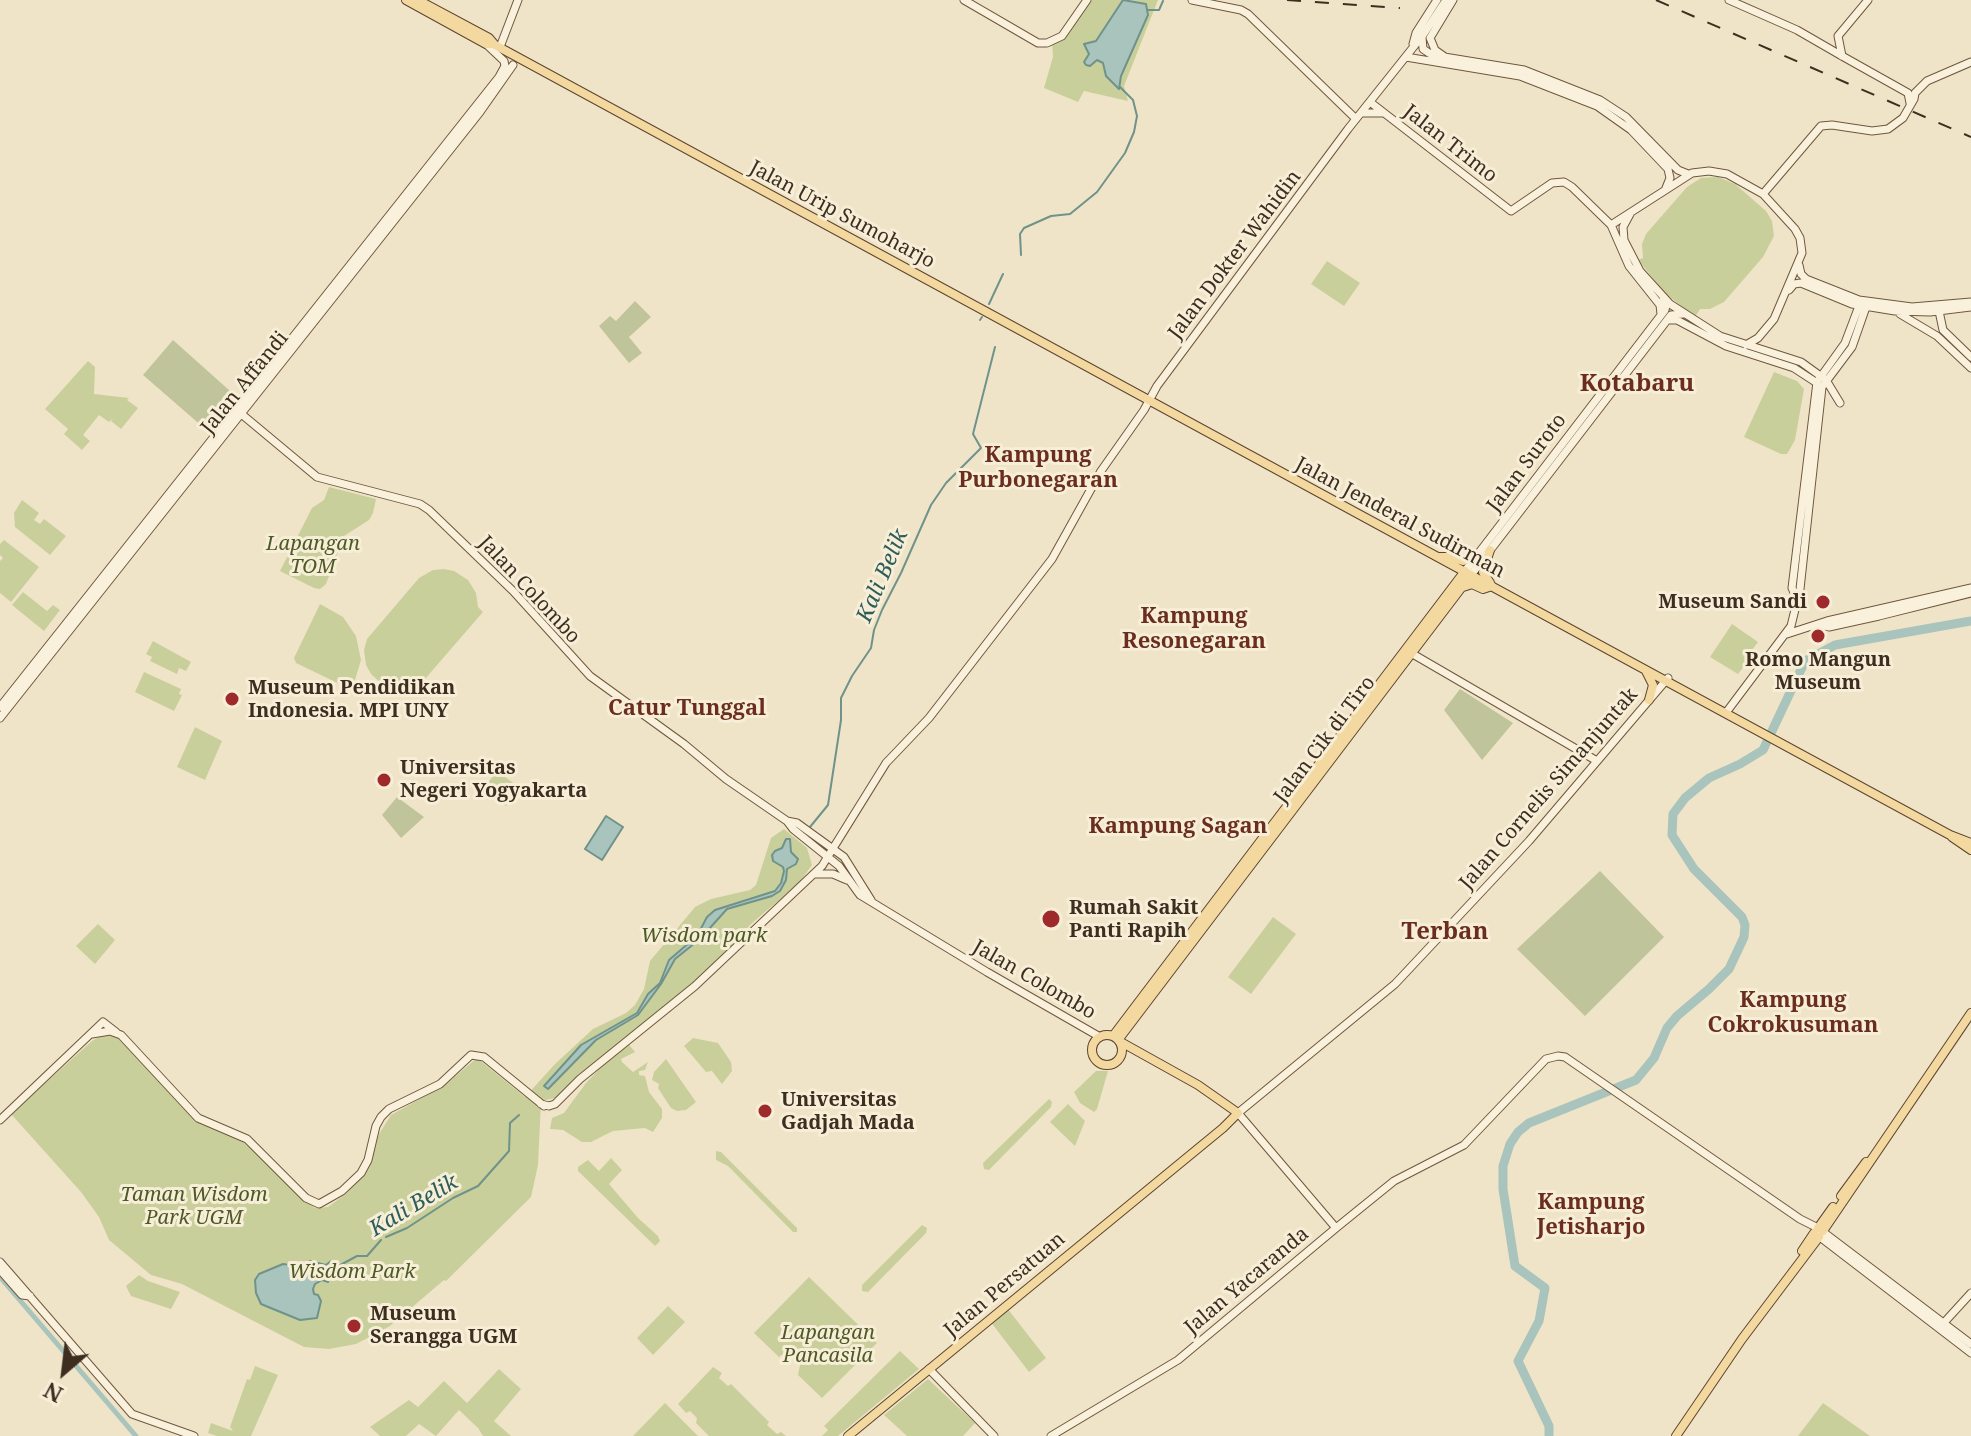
<!DOCTYPE html>
<style>
body{margin:0}
#map{position:relative;width:1971px;height:1436px;overflow:hidden;background:#f0e4c8;font-family:"Noto Serif",serif}
canvas{display:block}
.north{position:absolute;left:24px;top:1332px;width:80px;height:80px;-webkit-text-stroke:6px #f7eed8;paint-order:stroke;rotate:208deg;font-size:22px;font-weight:700;line-height:32px;text-align:center;color:#3d2e20}
.north::after{content:'';display:block;margin:auto;width:28px;height:36px;background:#3d2e20;clip-path:polygon(50% 0,100% 100%,50% 72%,0 100%)}
</style>
<div id="map">
<canvas width="1971" height="1436"></canvas>
<div class="north">N</div>
</div>
<script>
const c = document.querySelector('canvas').getContext('2d');
c.lineJoin = 'round';
function fillPath(path, color) { c.fillStyle = color; c.fill(path, 'evenodd'); }
const poly = rows => new Path2D(rows.map(r => 'M' + r).join(''));
function stroke(path, color, width, dash) { c.strokeStyle = color; c.lineWidth = width; c.lineCap = dash ? 'butt' : 'round'; c.setLineDash(dash || []); c.stroke(path); }
function drawText(font, color, halo, rows, align = 'center') {
  c.font = font + ' "Noto Serif",serif'; c.lineWidth = 6; c.setLineDash([]); c.textBaseline = 'middle'; c.strokeStyle = halo; c.fillStyle = color; for (const [text, x, y, turn = 0] of rows) {
    c.save(); c.translate(x, y); c.rotate((+turn || 0) * Math.PI / 180); c.textAlign = isNaN(turn) ? turn : align; if (halo) c.strokeText(text, 0, 0); c.fillText(text, 0, 0); c.restore();
  }
}
fillPath(poly([
 [1088,0,1158,0,1124,86,1128,101,1084,91,1078,102,1044,88,1053,57,1052,42],
 [1718,177,1735,184,1766,211,1772,221,1774,236,1763,257,1724,302,1710,309,1700,309,1695,317,1666,294,1638,260,1643,258,1642,244,1646,234,1687,187,1701,178],
 [1327,261,1360,283,1344,306,1311,284],
 [88,361,95,367,94,394,129,398,127,400,138,408,121,429,111,421,113,418,109,422,99,415,83,435,90,441,82,450,64,434,68,429,45,409],
 [1774,372,1797,381,1804,389,1795,440,1787,454,1781,454,1744,437],
 [329,487,376,499,373,513,369,520,344,536,326,584,320,589,314,588,280,571,312,508,324,500],
 [22,500,39,513,34,520,40,524,44,519,66,536,50,555,15,527,14,513],
 [4,540,39,567,11,602,0,593,0,561,3,558,0,555,0,544],
 [444,569,454,571,468,580,476,593,478,607,483,612,412,694,405,689,383,685,371,674,366,665,364,650,367,639,419,578,433,570],
 [23,592,47,611,53,605,60,610,44,631,12,605],
 [320,604,343,617,356,636,361,660,352,690,296,663,294,658],
 [1732,624,1758,642,1749,654,1752,656,1738,674,1710,657],
 [153,641,191,662,186,671,179,668,177,674,150,661,152,657,146,654],
 [144,672,181,689,179,694,182,695,174,711,135,692],
 [195,727,222,741,205,780,177,767],
 [497,771,520,788,506,806,483,789],
 [784,829,807,848,812,865,799,883,751,924,706,973,665,1009,579,1074,555,1098,541,1101,538,1165,531,1197,446,1281,444,1280,390,1326,356,1344,329,1349,304,1347,182,1284,151,1275,109,1240,99,1217,81,1192,11,1114,92,1041,107,1032,118,1037,202,1124,237,1138,252,1149,299,1196,315,1208,328,1207,347,1193,366,1171,379,1134,391,1115,445,1085,477,1058,525,1097,555,1064,593,1029,626,1013,635,1005,644,989,650,961,695,907,711,899,750,890,756,885,771,838],
 [1273,917,1296,934,1251,994,1228,977],
 [98,924,115,940,95,964,76,946],
 [693,1038,718,1043,731,1062,732,1071,722,1084,712,1071,706,1072,684,1046],
 [626,1041,635,1052,621,1059,622,1062,633,1072,648,1062,645,1070,639,1071,639,1075,645,1076,649,1092,662,1109,662,1118,653,1132,645,1128,613,1131,591,1142,582,1142,563,1130,550,1129,552,1118,564,1113,586,1083],
 [666,1059,696,1102,686,1110,677,1111,671,1108,658,1088,659,1084,652,1080,654,1072],
 [1096,1071,1108,1071,1097,1109,1094,1112,1080,1103,1074,1092],
 [1049,1099,1052,1102,1051,1107,989,1170,984,1169,983,1163],
 [1068,1104,1085,1121,1075,1146,1050,1122],
 [716,1151,721,1152,797,1228,797,1232,793,1232,728,1166,716,1160],
 [611,1158,622,1170,609,1184,638,1218,658,1236,660,1241,655,1246,578,1171,578,1167,588,1160,599,1171],
 [922,1225,927,1228,926,1233,868,1292,862,1291,862,1285],
 [139,1275,148,1281,180,1292,171,1309,131,1296,126,1286],
 [809,1277,877,1343,822,1398,798,1375,800,1365,796,1357,785,1353,779,1357,754,1333],
 [668,1306,685,1322,653,1355,637,1338],
 [1007,1308,1046,1358,1029,1372,990,1321],
 [900,1351,919,1369,838,1436,822,1436,828,1430,824,1426],
 [255,1366,278,1375,251,1436,217,1436,208,1433,211,1423,233,1431,230,1427,247,1379,250,1380],
 [713,1367,722,1373,719,1378,728,1386,731,1384,769,1422,767,1425,777,1434,781,1432,786,1436,709,1436,696,1423,697,1418,690,1411,686,1413,678,1404],
 [499,1369,521,1389,494,1421,511,1436,483,1436,478,1428,459,1410,436,1436,419,1424,406,1436,380,1436,370,1427,409,1400,418,1407,444,1381,467,1403],
 [928,1379,975,1423,963,1436,907,1436,884,1415],
 [665,1403,698,1436,633,1436],
 [1823,1403,1870,1436,1798,1436]
]), '#c9cf9b');
fillPath(poly([
 [635,301,651,317,629,337,642,353,629,363,599,326,610,316,616,321],
 [173,340,239,399,211,434,143,375],
 [1460,689,1513,723,1482,760,1444,710],
 [397,797,424,817,401,838,382,815],
 [1600,871,1664,937,1585,1016,1517,949]
]), '#bfc49a');
const water = poly([
 [1123,0,1146,4,1148,15,1121,76,1119,89,1106,76,1103,63,1097,60,1090,66,1086,65,1084,62,1089,54,1084,44,1096,41,1123,0],
 [606,816,623,827,602,860,585,849,606,816],
 [786,839,790,839,791,852,798,859,796,864,787,869,786,880,780,891,772,896,727,909,700,939,675,959,661,984,638,1015,596,1040,548,1089,544,1086,581,1045,637,1013,648,994,660,983,669,960,697,936,707,917,715,910,775,891,781,883,784,871,783,867,773,861,772,855,775,851,782,848,786,839],
 [310,1261,326,1265,331,1261,333,1269,328,1282,322,1280,315,1284,313,1289,314,1294,318,1295,321,1301,317,1318,300,1320,261,1304,256,1293,255,1280,259,1274,283,1264,297,1266,298,1271,310,1269,310,1261]
]);
fillPath(water, '#a9c4bc');
stroke(water, '#6f938a', 2);
stroke(poly([
 [1147,10,1159,10,1163,1],
 [1021,255,1020,234,1024,228,1051,216,1070,214,1097,192,1125,153,1134,132,1137,116,1133,100,1120,87],
 [989,304,1003,274],
 [980,320,982,317],
 [810,827,828,805,841,720,841,698,852,676,871,648,874,630,882,610,901,573,931,505,946,483,981,448,973,434,995,347],
 [386,1237,407,1228,453,1198,478,1186,509,1151,510,1123,519,1115],
 [333,1269,357,1256,367,1256,381,1240]
]), '#6f938a', 2);
stroke(poly([
 [0,1277,136,1436]
]), '#a9c4bc', 5);
stroke(poly([
 [1549,1436,1549,1426,1518,1361,1539,1321,1545,1288,1515,1266,1503,1189,1503,1166,1510,1144,1518,1132,1529,1123,1636,1080,1654,1058,1667,1028,1677,1016,1709,989,1729,969,1744,937,1745,925,1742,917,1694,869,1672,835,1673,814,1685,798,1709,778,1740,764,1763,750,1805,661,1835,645,1971,621]
]), '#a9c4bc', 9);
const secondary = poly([
 [964,0,1038,43,1047,43,1062,36,1087,0],
 [1192,0,1241,10,1248,14,1356,119],
 [1729,0,1797,30,1842,56,1908,93,1910,103],
 [1422,37,1423,49,1432,55,1524,70,1600,100,1626,117,1678,170,1688,174],
 [1413,44,1416,33,1437,0],
 [500,47,518,0],
 [1842,56,1838,36,1868,0],
 [1406,57,1520,76,1597,106,1631,130,1668,169,1670,178,1666,188],
 [1445,57,1435,50,1430,38,1453,0],
 [1370,102,1511,211,1552,183,1564,182,1572,187,1611,225],
 [1361,113,1384,113],
 [1763,194,1821,126,1832,125,1872,131,1888,129,1903,118,1914,99,1915,93,1927,81,1971,62],
 [1630,214,1623,227,1624,240,1640,271,1670,304,1720,336,1801,362,1826,380,1840,403],
 [1611,225,1692,173,1709,171,1727,174,1763,194,1795,229,1800,238,1802,253,1774,319,1758,338,1746,345],
 [1611,225,1629,266,1660,305,1661,314],
 [1799,265,1801,274,1806,279,1859,300,1912,307,1971,302],
 [1789,290,1794,284,1801,283,1852,304,1895,311,1930,312,1971,307],
 [1939,311,1943,330,1971,357],
 [1900,314,1937,336,1971,368],
 [1668,320,1677,320,1726,346,1794,368,1817,383],
 [239,412,317,477,420,504,429,510,513,591,590,676,684,744,726,779,787,821,797,823,844,857,871,900],
 [1465,571,1665,310,1666,306,1663,297],
 [1471,575,1671,315,1683,314],
 [1796,597,1792,588,1817,382,1845,343,1859,306],
 [1821,625,1829,627,1879,616,1971,593],
 [1787,634,1827,621,1971,588],
 [1411,653,1597,761],
 [1668,678,1529,841,1395,984,1238,1113,1336,1228,1394,1181,1464,1145,1546,1059,1558,1056,1565,1057,1800,1219,1818,1228,1971,1344],
 [0,707,499,77,505,66,504,61,486,44],
 [1728,710,1791,626,1800,589,1822,387,1852,347,1866,307],
 [0,718,480,112,513,65],
 [787,821,793,829,839,866,860,895,987,972,1100,1037],
 [815,874,833,874,847,880],
 [92,1034,110,1031,121,1035,198,1118,247,1139,306,1198,319,1204,342,1191,361,1173,368,1160,376,1126,381,1117,389,1109,440,1084,471,1055,484,1057,544,1106],
 [541,1104,549,1106,555,1104,580,1079,695,986,822,866,886,763,929,718,1052,559,1101,471,1144,410,1157,386,1348,129,1423,35,1446,0],
 [0,1120,103,1022,116,1032],
 [1816,1234,1971,1353],
 [0,1262,132,1414,194,1436],
 [0,1270,22,1295,30,1296],
 [1940,1327,1971,1293],
 [929,1369,994,1436],
 [1051,1436,1178,1360,1336,1228]
]);
const primary = poly([
 [406,0,486,44,494,44],
 [418,0,489,38,495,45,1677,687,1950,835,1971,843],
 [1439,557,1451,557,1463,561,1476,555],
 [1490,583,1483,572,1490,550],
 [1463,587,1472,584,1483,589,1492,586],
 [1646,671,1653,685,1649,700],
 [1952,837,1971,850],
 '1092 1050a15 15 0 1 1 30 0a15 15 0 1 1-30 0Z',
 [1113,1036,1465,571],
 [1118,1040,1471,575],
 [1841,1196,1866,1162],
 [1818,1228,1833,1207],
 [1823,1231,1971,1013],
 [1802,1251,1814,1233],
 [848,1436,1223,1128,1238,1113,1198,1085,1119,1041],
 [1676,1436,1742,1339,1819,1237]
]);
stroke(secondary, '#6f573f', 9);
stroke(primary, '#5b4430', 10);
stroke(secondary, '#faf1dc', 7);
stroke(primary, '#f3d9a0', 8);
stroke(poly([
 [1287,0,1400,8],
 [1656,0,1971,137]
]), '#3d2e20', 2, [14, 14]);
for (const [x, y, r, color] of [
 [1823,602,8,"#9e2a2b"],
 [1818,636,8,"#9e2a2b"],
 [232,699,8,"#9e2a2b"],
 [384,780,8,"#9e2a2b"],
 [1051,919,10,"#9e2a2b"],
 [765,1111,8,"#9e2a2b"],
 [354,1326,8,"#9e2a2b"]
]) { const dot = new Path2D(); dot.arc(x, y, r, 0, 2 * Math.PI); c.fillStyle = color; c.fill(dot); stroke(dot, '#f7eed8', 3); }
drawText('20px', '#3d2e20', '#f7eed8', [
 ["Jalan Trimo",1450,144,38],
 ["Jalan Urip Sumoharjo",842,215,28],
 ["Jalan Dokter Wahidin",1235,255,-53],
 ["Jalan Affandi",245,383,-51],
 ["Jalan Suroto",1527,463,-53],
 ["Jalan Jenderal Sudirman",1400,518,28],
 ["Jalan Colombo",529,590,47],
 ["Jalan Cik di Tiro",1325,740,-53],
 ["Jalan Cornelis Simanjuntak",1549,789,-49],
 ["Jalan Colombo",1034,980,30],
 ["Jalan Yacaranda",1247,1281,-40],
 ["Jalan Persatuan",1005,1285,-40]
]);
drawText('italic 20px', '#4d5a26', '#f7eed8', [
 ["Lapangan",313,544],
 ["TOM",313,567],
 ["Wisdom park",704,936],
 ["Taman Wisdom",194,1195],
 ["Park UGM",194,1218],
 ["Wisdom Park",352,1272],
 ["Lapangan",828,1333],
 ["Pancasila",828,1356]
]);
drawText('bold 20px', '#3d2e20', '#f7eed8', [
 ["Museum Sandi",1807,602,"right"],
 ["Romo Mangun",1818,660,"center"],
 ["Museum",1818,683,"center"],
 ["Museum Pendidikan",248,688],
 ["Indonesia. MPI UNY",248,711],
 ["Universitas",400,768],
 ["Negeri Yogyakarta",400,791],
 ["Rumah Sakit",1069,908],
 ["Panti Rapih",1069,931],
 ["Universitas",781,1100],
 ["Gadjah Mada",781,1123],
 ["Museum",370,1314],
 ["Serangga UGM",370,1337]
], 'left');
drawText('bold 22px', '#6b2e1e', '#f7eed8', [
 ["Kampung",1038,456],
 ["Purbonegaran",1038,481],
 ["Kampung",1194,617],
 ["Resonegaran",1194,642],
 ["Catur Tunggal",687,709],
 ["Kampung Sagan",1178,827],
 ["Kampung",1793,1001],
 ["Cokrokusuman",1793,1026],
 ["Kampung",1591,1203],
 ["Jetisharjo",1591,1228]
]);
drawText('italic 22px', '#2f5d5a', '#f7eed8', [
 ["Kali Belik",883,576,-67],
 ["Kali Belik",414,1206,-31]
]);
drawText('bold 24px', '#6b2e1e', '#f7eed8', [
 ["Kotabaru",1637,384],
 ["Terban",1445,932]
]);
</script>
